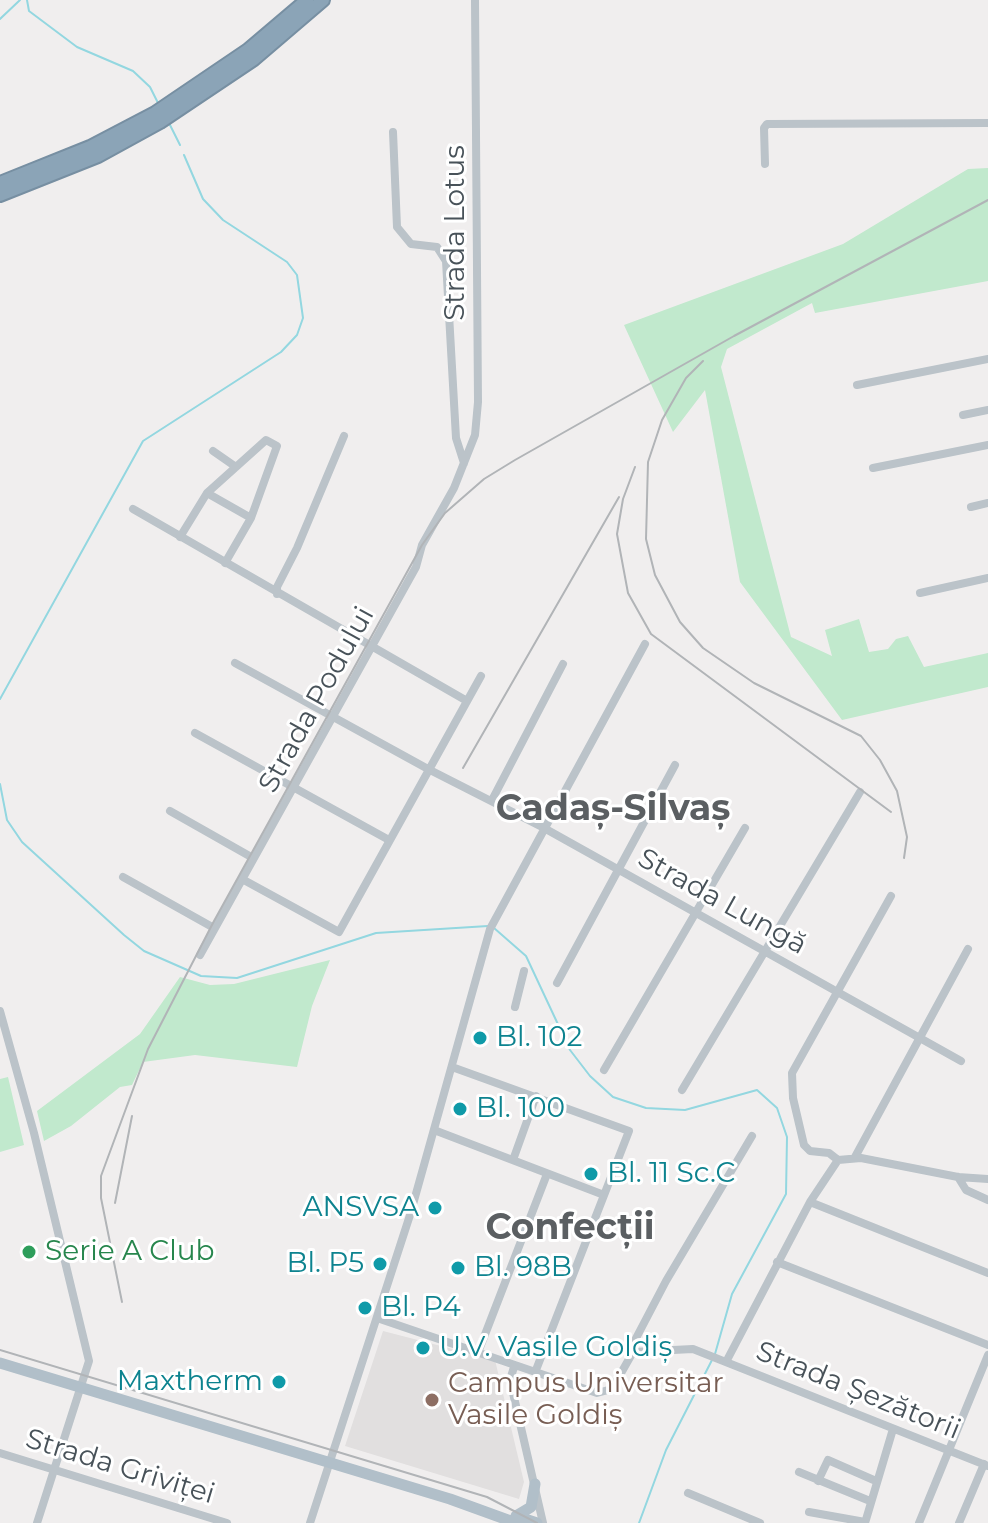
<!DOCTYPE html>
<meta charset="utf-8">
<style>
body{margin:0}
canvas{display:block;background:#f0eeee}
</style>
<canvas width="988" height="1523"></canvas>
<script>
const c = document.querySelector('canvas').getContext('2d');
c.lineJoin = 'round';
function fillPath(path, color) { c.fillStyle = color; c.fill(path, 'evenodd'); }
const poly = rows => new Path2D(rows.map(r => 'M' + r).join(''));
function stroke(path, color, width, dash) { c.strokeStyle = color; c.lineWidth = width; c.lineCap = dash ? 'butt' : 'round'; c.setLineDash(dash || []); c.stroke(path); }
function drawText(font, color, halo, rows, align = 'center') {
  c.font = font + ' Montserrat,sans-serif'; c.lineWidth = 6; c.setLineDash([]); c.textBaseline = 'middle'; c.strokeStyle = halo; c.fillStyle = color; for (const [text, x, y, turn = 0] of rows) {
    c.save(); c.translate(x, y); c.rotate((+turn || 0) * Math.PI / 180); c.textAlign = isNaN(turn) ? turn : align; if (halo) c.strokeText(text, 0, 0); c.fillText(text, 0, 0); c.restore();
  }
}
fillPath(poly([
 [383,1331,495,1360,524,1482,519,1499,345,1446]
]), '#e1dfdf');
fillPath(poly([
 [988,168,988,281,815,313,812,303,727,349,721,367,791,637,832,656,825,630,859,619,869,652,888,649,896,639,908,636,924,667,988,653,988,687,842,720,740,582,705,390,673,432,624,325,843,244,968,169],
 [330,960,312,1006,297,1067,195,1055,143,1062,132,1085,120,1087,71,1126,44,1141,37,1111,140,1034,180,977,210,985,234,984],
 [8,1077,24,1145,0,1152,0,1079]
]), '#c1e9cd');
stroke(poly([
 [27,0,29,11,77,47,133,71,150,87,159,105],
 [0,19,20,0],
 [168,121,180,145],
 [0,699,143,441,281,352,297,335,303,318,297,275,287,262,223,220,203,199,184,155],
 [0,784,7,820,22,842,124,935,144,951,201,976,237,978,376,933,488,926],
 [494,928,526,956,570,1050,590,1076,613,1097,646,1108,685,1110,757,1090,777,1108,787,1137,786,1194,732,1294,715,1354],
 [639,1523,666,1450,712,1360]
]), '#93d7e0', 2);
const highway = poly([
 [0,183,90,147,155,113,248,50,307,0],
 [0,195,98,156,160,122,254,59,323,0]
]);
stroke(highway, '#778fa2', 16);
stroke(poly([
 [393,132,397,227,411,244,437,247,446,261,456,438,464,463],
 [765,164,764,128,767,124,988,123],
 [857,385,988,359],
 [963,415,988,410],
 [213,451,236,467],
 [873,468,988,445],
 [207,493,266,440,277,446,251,518],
 [971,507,988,503],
 [133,509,467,701],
 [180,537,207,493,251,518,225,563],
 [920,593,988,578],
 [277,594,277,587,297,548,344,436],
 [235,663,428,769,544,828,961,1061],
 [195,733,389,840],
 [492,800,563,664],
 [170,811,253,858],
 [123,877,214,928],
 [242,879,339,932,481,676],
 [200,955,416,567,422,545,454,488,475,435,478,402,475,0],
 [557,983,675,765],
 [515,1007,524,971],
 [0,1011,34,1133,89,1361,37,1523],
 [452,1067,629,1131,536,1370],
 [604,1070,745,828],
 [682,1090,860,792],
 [434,1130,604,1195],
 [855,1157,968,949],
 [513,1160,536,1096],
 [838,1160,829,1153,810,1151,804,1145,793,1098,792,1073,891,896],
 [958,1177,966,1190,988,1200],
 [810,1202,988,1273],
 [777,1262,988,1345],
 [377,1318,597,1393,612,1389,633,1352,693,1349,988,1466],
 [479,1350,547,1174],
 [633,1352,633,1344,666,1281,752,1136],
 [726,1362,810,1202,838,1160,861,1158,958,1177,988,1179],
 [514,1367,510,1380,543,1523],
 [0,1453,227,1523],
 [799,1472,870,1501],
 [818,1481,828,1460,876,1481],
 [688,1493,760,1523],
 [809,1512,865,1522],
 [310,1523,410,1215,490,929,645,644],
 [865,1523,893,1429],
 [919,1523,988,1355],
 [959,1523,984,1464]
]), '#bbc3c9', 8);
stroke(poly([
 [0,1363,450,1499,516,1523],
 [516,1516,531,1507,535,1484],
 [516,1516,537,1523]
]), '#b1bfc9', 11);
stroke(highway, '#8ba4b7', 12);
stroke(poly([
 [0,1350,487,1497,537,1523]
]), '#b1b4b7', 2);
stroke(poly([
 [703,361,686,378,662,420,648,462,646,539,655,575,680,622,703,648,754,683,861,736,880,760,897,791,907,837,904,858],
 [635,467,623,499,617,534,628,593,651,634,891,812],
 [463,768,619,497],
 [115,1203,132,1116],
 [122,1302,101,1198,101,1176,148,1049,214,921,422,545,445,513,484,479,515,460,734,336,988,200]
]), '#b1b4b7', 2);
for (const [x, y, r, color] of [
 [480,1038,8,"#0f9aa8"],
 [460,1109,8,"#0f9aa8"],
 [591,1174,8,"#0f9aa8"],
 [435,1208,8,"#0f9aa8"],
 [29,1252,8,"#2e9e5b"],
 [380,1264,8,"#0f9aa8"],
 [458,1268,8,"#0f9aa8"],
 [365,1308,8,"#0f9aa8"],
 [423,1348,8,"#0f9aa8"],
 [279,1382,8,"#0f9aa8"],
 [432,1400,8,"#8d6e63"]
]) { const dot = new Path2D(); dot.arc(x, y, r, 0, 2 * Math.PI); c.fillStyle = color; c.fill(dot); stroke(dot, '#fff', 3); }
drawText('28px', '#485259', '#fff', [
 ["Strada Lotus",456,233,-90],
 ["Strada Podului",317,700,-61],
 ["Strada Lungă",722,902,29],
 ["Strada Șezătorii",858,1391,22],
 ["Strada Griviței",120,1467,17]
]);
drawText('28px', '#0d838f', '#fff', [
 ["Bl. 102",496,1038],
 ["Bl. 100",476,1109],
 ["Bl. 11 Sc.C",607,1174],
 ["ANSVSA",419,1208,"right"],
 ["Bl. P5",364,1264,"right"],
 ["Bl. 98B",474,1268],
 ["Bl. P4",381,1308],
 ["U.V. Vasile Goldiș",439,1348],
 ["Maxtherm",263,1382,"right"]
], 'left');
drawText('28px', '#27864d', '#fff', [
 ["Serie A Club",45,1252]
], 'left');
drawText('28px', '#785e54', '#fff', [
 ["Campus Universitar",448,1384],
 ["Vasile Goldiș",448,1416]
], 'left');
drawText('bold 36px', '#5b5f62', '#fff', [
 ["Cadaș-Silvaș",613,809],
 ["Confecții",570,1228]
]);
</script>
